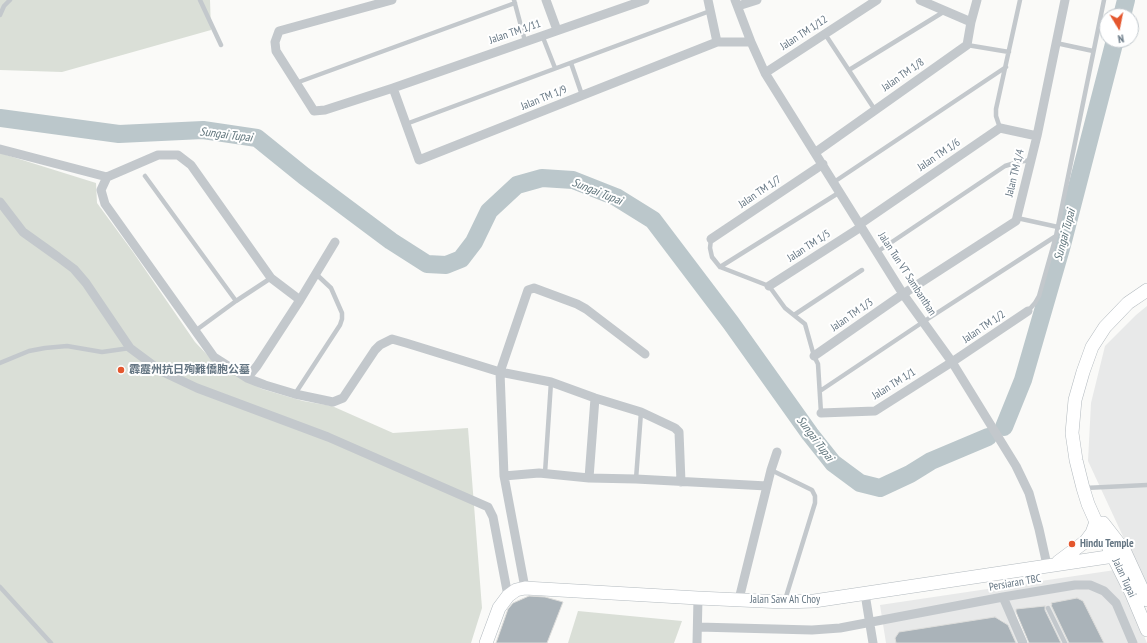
<!DOCTYPE html>
<meta charset="utf-8">
<style>
body{margin:0}
#map{position:relative;width:1147px;height:643px;overflow:hidden;background:#fafaf8;font-family:"PT Sans Narrow",sans-serif}
canvas{display:block}
.north{position:absolute;left:1099px;top:8px;width:40px;height:40px;box-sizing:border-box;background:#fff;border:1px solid #c1c8cd;border-radius:50%;rotate:170deg;font-size:11px;font-weight:700;line-height:16px;text-align:center;color:#657683}
.north::after{content:'';display:block;margin:auto;width:14px;height:18px;background:#e4572e;clip-path:polygon(50% 0,100% 100%,50% 72%,0 100%)}
</style>
<div id="map">
<canvas width="1147" height="643"></canvas>
<div class="north">N</div>
</div>
<script>
const c = document.querySelector('canvas').getContext('2d');
c.lineJoin = 'round';
function fillPath(path, color) { c.fillStyle = color; c.fill(path, 'evenodd'); }
const poly = rows => new Path2D(rows.map(r => 'M' + r).join(''));
function stroke(path, color, width, dash) { c.strokeStyle = color; c.lineWidth = width; c.lineCap = dash ? 'butt' : 'round'; c.setLineDash(dash || []); c.stroke(path); }
function drawText(font, color, halo, rows, align = 'center') {
  c.font = font + ' "PT Sans Narrow","Noto Sans SC",sans-serif'; c.lineWidth = 4; c.setLineDash([]); c.textBaseline = 'middle'; c.strokeStyle = halo; c.fillStyle = color; for (const [text, x, y, turn = 0] of rows) {
    c.save(); c.translate(x, y); c.rotate((+turn || 0) * Math.PI / 180); c.textAlign = isNaN(turn) ? turn : align; if (halo) c.strokeText(text, 0, 0); c.fillText(text, 0, 0); c.restore();
  }
}
fillPath(poly([
 [1147,306,1147,588,1088,461,1091,403,1105,346,1136,315],
 [1115,570,1147,643,1104,643,1083,601,1077,598,1051,603,1070,643,1060,643,1043,606,1016,609,1015,620,1025,643,1012,643,1003,621,995,617,899,632,895,638,896,643,886,643,880,605]
]), '#e8e9e9');
fillPath(poly([
 [0,0,210,0,211,30,62,72,0,70],
 [0,153,96,183,97,203,133,252,195,342,216,364,262,389,303,401,332,406,393,433,468,428,482,608,471,643,0,643],
 [578,611,682,621,674,643,568,643]
]), '#dadfd7');
stroke(poly([
 [1122,16,1126,0],
 [0,118,119,134,203,130,257,138,304,176,391,241,427,264,446,265,461,259,474,242,489,211,517,185,542,178,573,180,616,197,653,220,731,323,810,434,833,463,860,483,880,488,910,474,931,461,988,437],
 [1004,427,1023,380,1062,245,1115,40]
]), '#bbc7cb', 18);
const building = poly([
 [529,596,545,597,563,602,547,643,496,643,508,609,513,603,529,596],
 [1077,598,1083,601,1104,643,1069,643,1051,605,1052,605,1051,603,1077,598],
 [1045,606,1045,610,1061,643,1029,643,1016,612,1016,609,1045,606],
 [995,617,1008,625,1016,643,896,643,895,638,899,632,995,617]
]);
fillPath(building, '#aab3b9');
stroke(building, '#dcdcda', 1);
const secondary = poly([
 [1147,290,1128,303,1105,327,1092,347,1083,372,1075,400,1072,433,1076,460,1083,488,1088,504,1096,522,1131,592,1147,630],
 [1103,523,1124,550,1147,600],
 [1058,562,1086,541,1092,533,1096,522],
 [486,643,499,608,508,596,516,590,525,588,698,598,784,602,814,601,1114,556]
]);
stroke(secondary, '#b3babf', 14);
stroke(poly([
 [200,0,221,45],
 [514,0,525,41],
 [0,15,4,6,10,0],
 [825,34,875,110],
 [542,35,555,68],
 [1056,43,1093,51],
 [967,45,1009,52],
 [571,63,582,95],
 [849,70,945,11],
 [296,83,515,3],
 [406,124,710,11],
 [1000,128,996,116,996,109,1020,0],
 [145,176,236,301],
 [834,182,1006,67],
 [1017,218,1058,227],
 [711,239,710,248,712,257,720,267,769,286,785,308,805,324,814,356,818,364,821,413],
 [877,252,1005,166,1018,162,1031,160],
 [720,267,840,192],
 [1028,311,1035,303,1039,296,1056,236,1104,0],
 [794,315,862,270],
 [195,331,236,301,271,278],
 [0,363,29,351,45,348,67,346,102,352,130,348],
 [820,391,923,322,1056,236],
 [295,394,340,325,342,319,342,313,331,288,315,273],
 [771,470,812,490,815,496,815,503,785,600],
 [545,473,551,382],
 [636,479,641,412],
 [1085,488,1147,485],
 [0,587,51,643],
 [1048,608,1065,643]
]), '#c3c8cc', 4.5);
stroke(poly([
 [392,0,279,31,275,42,276,51,314,111,325,110,393,88,645,0],
 [546,0,557,30],
 [708,0,717,42],
 [735,0,751,42,765,73,903,294,952,362,1016,466,1029,493,1039,529,1047,565],
 [920,0,971,22],
 [738,6,757,0],
 [765,73,877,0],
 [393,88,419,160,717,42,751,42],
 [0,149,107,177],
 [816,152,967,45,971,22,977,0],
 [0,202,23,232,58,257,74,269,86,283,130,348,161,371,197,388,328,437,488,507,493,517,508,596],
 [860,224,1000,128,1037,136],
 [711,239,823,164],
 [769,286,861,227],
 [300,300,271,278,191,165,178,155,158,155,107,177,101,190,105,204,214,357,247,378,265,385,295,394,333,402,343,398,375,350,380,345,392,339,406,343,500,372,551,382,595,398,641,412,675,428,679,432,681,482],
 [814,356,903,294,1016,221,1037,136,1065,0],
 [247,378,257,366,300,300,335,242],
 [821,413,875,411,952,362,1028,311],
 [504,476,539,473,589,478,636,479,767,486],
 [589,478,595,398],
 [525,588,504,476,500,372,528,290,534,288,577,304,586,309,645,354],
 [865,594,873,643],
 [1003,597,1023,643],
 [739,599,771,470,777,452],
 [698,627,812,630,840,628,1003,597,1075,585,1090,585,1104,591,1116,603,1133,643],
 [697,643,698,598]
]), '#c3c8cc', 9);
stroke(secondary, '#fff', 13);
for (const [x, y, r, color] of [
 [121,370,4,"#e4572e"],
 [1072,544,4,"#e4572e"]
]) { const dot = new Path2D(); dot.arc(x, y, r, 0, 2 * Math.PI); c.fillStyle = color; c.fill(dot); stroke(dot, '#fff', 1.5); }
drawText('11px', '#657683', '#fff', [
 ["Jalan TM 1/11",515,32,-19],
 ["Jalan TM 1/12",804,33,-33],
 ["Jalan TM 1/8",903,75,-35],
 ["Jalan TM 1/9",544,98,-22],
 ["Jalan TM 1/6",939,155,-34],
 ["Jalan TM 1/4",1015,173,-76],
 ["Jalan TM 1/7",760,192,-34],
 ["Jalan TM 1/5",809,246,-33],
 ["Jalan Tun VT Sambanthan",907,274,57],
 ["Jalan TM 1/3",852,315,-35],
 ["Jalan TM 1/2",984,327,-34],
 ["Jalan TM 1/1",894,384,-32],
 ["Jalan Tupai",1124,578,65],
 ["Persiaran TBC",1015,583,-10],
 ["Jalan Saw Ah Choy",785,600]
]);
drawText('bold 11px', '#657683', '#fff', [
 ["霹靂州抗日殉難僑胞公墓",129,370],
 ["Hindu Temple",1080,544]
], 'left');
drawText('italic 12px', '#60757c', '#fff', [
 ["Sungai Tupai",226,135,7],
 ["Sungai Tupai",597,192,22],
 ["Sungai Tupai",1065,235,-75],
 ["Sungai Tupai",815,439,53]
]);
</script>
